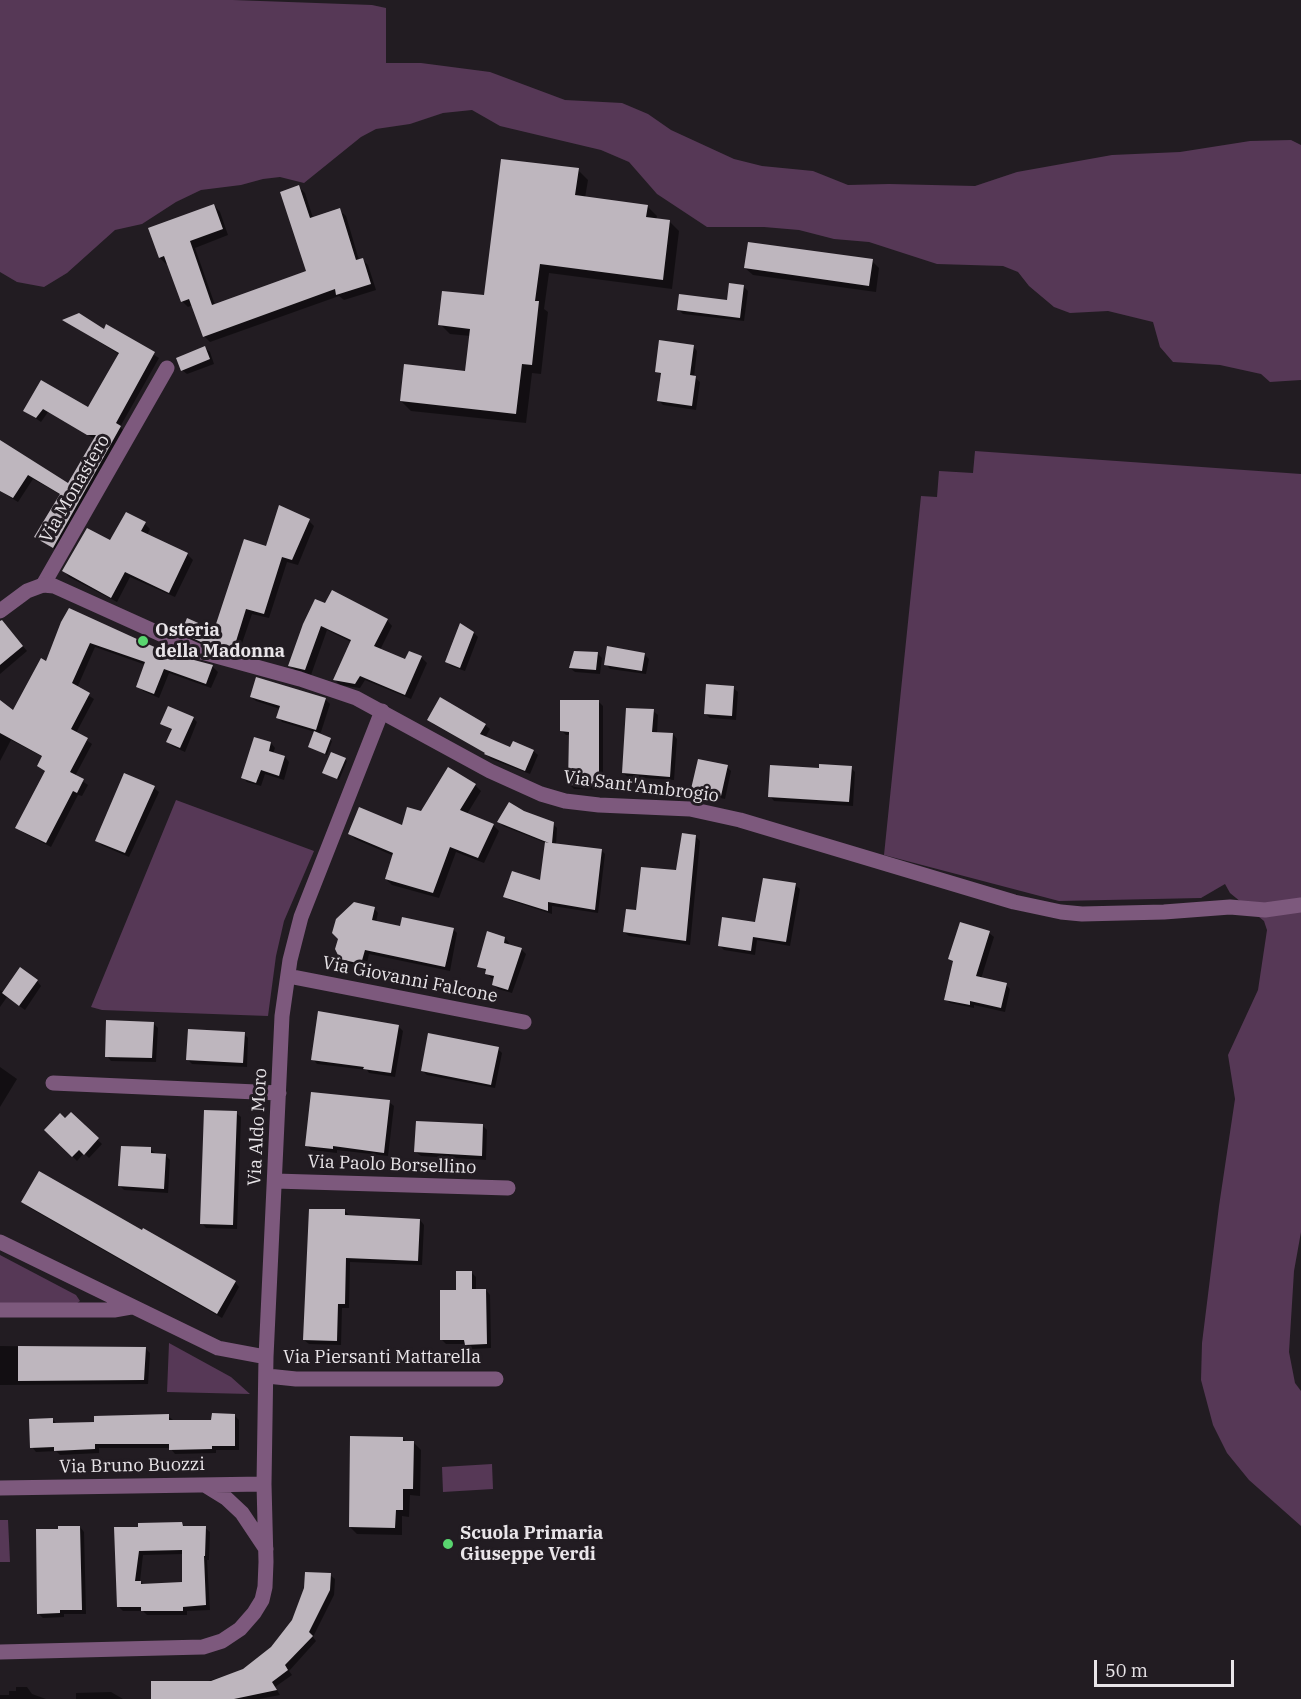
<!DOCTYPE html>
<style>
body{margin:0}
#map{position:relative;width:1301px;height:1699px;overflow:hidden;background:#221c22;font-family:"IBM Plex Serif",serif}
canvas{display:block}
.scale{position:absolute;left:1094px;top:1660px;width:140px;height:27px;box-sizing:border-box;border:3px solid #e9e5e9;border-top:0;padding-left:8px;font-size:18px;line-height:21px;white-space:nowrap;color:#e9e5e9;-webkit-text-stroke:4px #221c22;paint-order:stroke}
</style>
<div id="map">
<canvas width="1301" height="1699"></canvas>
<div class="scale">50 m</div>
</div>
<script>
const c = document.querySelector('canvas').getContext('2d');
c.lineJoin = 'round';
function fillPath(path, color) { c.fillStyle = color; c.fill(path, 'evenodd'); }
const poly = rows => new Path2D(rows.map(r => 'M' + r).join(''));
function stroke(path, color, width, dash) { c.strokeStyle = color; c.lineWidth = width; c.lineCap = dash ? 'butt' : 'round'; c.setLineDash(dash || []); c.stroke(path); }
function drawText(font, color, halo, rows, align = 'center') {
  c.font = font + ' "IBM Plex Serif",serif'; c.lineWidth = 6; c.setLineDash([]); c.textBaseline = 'middle'; c.strokeStyle = halo; c.fillStyle = color; for (const [text, x, y, turn = 0] of rows) {
    c.save(); c.translate(x, y); c.rotate((+turn || 0) * Math.PI / 180); c.textAlign = isNaN(turn) ? turn : align; if (halo) c.strokeText(text, 0, 0); c.fillText(text, 0, 0); c.restore();
  }
}
fillPath(poly([
 [0,0,233,0,372,5,386,8,386,63,421,63,490,72,565,100,622,103,648,114,671,130,734,159,762,166,813,171,848,185,889,184,975,186,1017,172,1112,155,1180,152,1250,141,1291,140,1301,145,1301,380,1270,382,1261,374,1220,365,1173,362,1160,347,1153,322,1108,311,1070,313,1054,307,1029,286,1018,272,1003,266,937,264,869,242,834,239,799,230,764,227,707,227,657,194,629,162,601,150,500,126,472,110,443,113,410,124,376,129,361,137,304,183,280,177,263,179,241,185,201,190,176,202,142,224,115,230,67,273,44,287,17,282,0,272],
 [975,451,1301,474,1301,1232,1294,1271,1289,1352,1295,1383,1301,1391,1301,1526,1249,1480,1227,1453,1213,1425,1201,1380,1202,1343,1219,1206,1235,1099,1228,1055,1258,990,1267,930,1264,921,1230,893,1225,884,1201,898,1059,901,884,855,921,496,937,497,939,471,973,473],
 [176,800,314,851,284,921,276,956,268,1016,102,1010,91,1007],
 [0,1255,76,1295,80,1301,72,1307,0,1306],
 [169,1343,231,1377,250,1394,167,1392],
 [492,1464,493,1489,443,1492,442,1467],
 [0,1520,8,1520,10,1562,0,1562]
]), '#563856');
fillPath(poly([
 [578,170,588,180,585,198,647,206,657,216,656,220,670,222,679,231,672,289,549,273,544,309,548,312,541,374,532,373,526,423,411,411,401,401,467,373,471,336,450,334,440,324,485,297],
 [299,187,305,193,313,218,339,210,346,216,359,260,362,259,368,265,376,290,344,300,339,296,210,342,204,336,193,305,188,307,182,301,168,263,166,264,160,258,150,229,214,205,220,212,228,235,195,248,215,305,307,271],
 [872,261,879,268,876,292,753,275,745,268],
 [743,286,748,291,744,321,683,314,678,309,728,302],
 [64,320,105,331,107,326,159,358,120,427,125,432,58,551,36,537,61,495,33,479,18,502,0,491,0,444,69,485,95,439,48,412,41,422,25,411,42,382,88,409,120,355],
 [693,346,697,351,694,377,700,382,696,410,663,405,659,401,662,376,657,371],
 [205,348,210,352,214,364,187,374,182,370],
 [309,521,314,526,298,565,287,562,269,618,252,614,238,655,208,647,188,637,183,632,215,632,267,548],
 [145,524,150,529,147,535,187,554,193,560,175,597,130,577,117,602,69,577,64,571],
 [387,620,392,626,380,650,406,661,421,657,427,663,411,699,365,680,360,688,340,685,334,679,351,642,327,630,311,675,296,671,290,665,304,625],
 [0,622,7,627,27,651,0,674],
 [63,623,173,657,213,667,218,672,211,688,169,673,159,698,143,691,138,686,146,665,95,647,77,688,94,699,76,733,92,744,75,776,88,785,82,796,78,795,51,847,22,832,17,827,46,772,38,766,43,757,11,740,0,761,0,702,13,712,47,663],
 [474,633,478,637,465,671,451,666,446,661],
 [598,654,602,658,600,674,575,672,570,668],
 [644,654,649,659,646,674,610,669,606,664],
 [733,688,738,692,736,720,710,718,705,713],
 [251,697,325,699,330,704,320,735,332,741,327,755,310,747,315,732,282,722,278,717,280,709,256,701],
 [598,701,603,706,603,776,601,776,601,790,574,789,569,784,571,735,566,735,562,731],
 [653,711,658,715,657,733,673,734,677,739,674,780,628,777,623,773],
 [193,718,197,722,185,752,172,746,168,742,172,730,162,724],
 [429,719,485,725,490,729,485,738,511,748,533,751,538,755,530,774,491,759,485,753,433,724],
 [271,743,275,748,273,754,285,757,289,762,284,780,265,774,261,786,247,782,243,778],
 [345,760,347,761,339,780,324,773],
 [727,767,731,771,725,799,697,793,693,789],
 [851,768,855,772,853,806,774,801,770,796,820,770],
 [475,785,481,791,467,814,493,825,499,831,484,863,456,852,439,898,392,885,386,879,394,856,355,839,349,833,402,827],
 [154,788,159,792,129,857,101,845,97,840],
 [524,813,553,824,557,828,556,845,601,850,605,854,598,913,552,906,552,914,509,900,505,896,541,882,546,843,503,826,499,822],
 [695,836,700,841,690,945,629,936,624,932,637,912,677,872],
 [795,885,800,889,790,946,757,940,755,955,724,950,719,945,757,924],
 [374,908,378,913,376,922,401,928,453,929,457,933,450,971,369,954,366,967,347,963,342,958],
 [989,933,994,937,981,979,1006,985,1010,989,1005,1012,974,1005,974,1008,950,1003,946,999,954,963,950,959],
 [505,938,509,943,508,946,521,949,526,954,512,993,498,989,493,984,495,979,491,978,487,972,479,966],
 [37,981,41,986,25,1010,7,997,0,1007,0,990,4,992],
 [153,1023,158,1028,156,1062,111,1061,107,1056],
 [398,1026,403,1031,395,1077,369,1073,367,1070,317,1064,313,1059],
 [244,1034,248,1038,247,1067,192,1064,188,1060],
 [498,1049,502,1053,495,1088,427,1075,422,1070],
 [0,1067,17,1079,0,1107],
 [389,1102,394,1106,388,1156,337,1150,337,1153,311,1150,307,1145],
 [236,1113,241,1117,237,1229,206,1228,202,1223],
 [71,1114,102,1144,89,1158,84,1153,77,1161,46,1130,65,1120],
 [483,1126,487,1130,486,1160,421,1156,416,1152],
 [150,1149,155,1153,166,1156,170,1160,168,1193,124,1190,120,1186],
 [23,1202,235,1282,239,1287,222,1318,28,1207],
 [345,1211,349,1215,420,1220,424,1225,422,1265,350,1262,349,1308,342,1308,341,1345,309,1344,304,1340],
 [471,1272,476,1277,476,1290,486,1290,490,1295,491,1348,471,1349,466,1344,446,1344,442,1340,457,1291],
 [0,1346,145,1348,150,1353,148,1384,0,1385],
 [234,1415,239,1420,239,1450,216,1450,216,1453,175,1454,170,1448,99,1448,99,1453,60,1455,56,1451,36,1452,32,1447,53,1420,57,1424,96,1424,168,1416,173,1420,213,1421],
 [402,1438,407,1442,413,1442,421,1450,420,1496,410,1495,409,1517,402,1516,402,1535,357,1534,350,1527],
 [181,1523,186,1528,205,1528,210,1532,209,1560,207,1560,210,1610,187,1611,187,1615,147,1615,143,1611,123,1611,118,1606,140,1528],
 [184,1554,184,1583,144,1585,140,1581,143,1555],
 [80,1527,84,1532,86,1614,64,1614,64,1617,43,1618,38,1613],
 [330,1575,335,1579,334,1595,313,1637,316,1641,289,1671,292,1675,275,1687,280,1695,259,1699,152,1699,243,1670,272,1648,294,1620,306,1589],
 [16,1687,27,1687,32,1694,46,1699,0,1699,0,1695,9,1695,9,1691,16,1691],
 [111,1692,123,1699,76,1699,76,1693]
]), '#0007');
fillPath(poly([
 [501,159,579,168,575,195,648,205,646,217,670,220,663,280,540,264,535,301,539,301,532,365,522,364,516,414,400,401,404,364,465,371,470,329,438,325,442,291,484,295],
 [299,185,310,218,340,208,356,260,363,258,371,284,336,295,335,289,203,337,189,299,181,302,164,256,159,258,148,228,214,204,223,229,190,241,212,305,306,271,280,192],
 [748,242,873,259,869,286,744,268],
 [729,283,744,285,740,318,677,310,679,294,727,300],
 [79,313,104,329,106,324,155,352,116,423,121,426,53,548,34,537,60,494,28,475,13,498,0,491,0,440,68,483,96,435,87,435,43,409,36,418,23,411,41,380,88,407,119,353,62,320],
 [659,340,694,345,690,375,696,376,692,406,657,401,661,373,655,372],
 [205,346,210,359,181,371,176,358],
 [279,505,310,519,292,560,282,557,264,614,246,609,233,651,201,642,181,633,187,618,214,630,244,539,266,546],
 [126,512,146,522,141,531,188,553,169,593,125,572,111,598,62,571,87,528,110,540],
 [332,590,388,619,374,646,405,659,409,651,422,656,405,695,360,676,355,684,333,680,351,640,321,626,305,670,288,666,303,624,315,599,325,603],
 [69,608,172,655,174,651,194,660,213,665,206,684,164,669,154,694,136,687,145,662,90,643,72,683,90,693,71,729,88,738,70,772,84,779,77,793,73,791,46,843,15,828,45,771,37,766,42,756,0,733,0,700,13,710,41,658,46,661,61,622],
 [2,620,23,646,0,665,0,621],
 [460,623,474,632,460,668,445,662],
 [607,646,645,653,642,671,604,665],
 [574,651,598,652,596,670,569,668],
 [256,677,326,698,316,730,276,718,280,706,250,697],
 [706,684,734,686,732,716,704,714],
 [440,697,486,724,480,734,510,747,513,741,534,750,525,771,484,754,485,753,427,720],
 [560,700,599,700,599,772,597,772,597,786,568,785,569,732,560,731],
 [168,706,194,717,180,748,166,742,172,729,160,724],
 [626,708,654,709,652,732,673,733,670,777,622,773],
 [314,731,331,738,325,754,308,747],
 [254,737,271,742,269,751,285,756,279,776,261,770,256,783,241,778],
 [331,752,346,758,337,779,322,773],
 [698,759,728,765,721,796,691,789],
 [819,764,852,766,849,802,768,797,770,765,819,768],
 [448,767,476,784,460,810,494,824,478,858,450,847,433,893,385,879,393,853,348,834,359,807,402,825,407,807,421,811],
 [124,773,155,786,125,853,95,841],
 [509,802,524,811,554,822,552,843,602,849,595,910,548,902,548,911,503,897,512,871,540,880,545,842,549,843,497,822],
 [682,833,696,835,686,941,623,932,626,909,636,910,641,867,676,870],
 [763,878,796,883,786,942,753,937,751,951,718,946,722,917,755,922],
 [354,902,375,907,372,920,400,926,402,917,454,928,445,967,365,950,361,964,340,959,335,949,338,939,332,933,336,919],
 [960,922,990,931,976,976,1007,983,1001,1008,970,1001,970,1005,944,1000,953,961,948,959],
 [487,931,505,937,504,943,522,948,508,990,492,985,494,976,485,974,486,969,477,967],
 [20,967,38,980,19,1006,2,993],
 [318,1011,399,1025,391,1073,363,1069,364,1067,311,1060],
 [106,1020,154,1022,152,1058,105,1057],
 [188,1029,245,1032,243,1063,186,1060],
 [428,1033,499,1047,491,1085,421,1071],
 [311,1092,390,1100,384,1153,333,1146,333,1149,305,1146],
 [204,1110,237,1111,233,1225,200,1224],
 [71,1112,99,1138,84,1155,79,1150,72,1157,44,1130,60,1113,65,1118],
 [416,1121,483,1124,482,1156,414,1152],
 [121,1146,151,1147,151,1153,166,1154,164,1189,118,1186],
 [39,1171,142,1230,143,1228,236,1281,217,1314,21,1202],
 [309,1209,345,1209,345,1215,420,1219,418,1261,346,1258,345,1304,338,1304,337,1341,303,1340],
 [456,1271,472,1271,472,1289,486,1289,487,1344,465,1345,464,1340,440,1340,440,1290,456,1290],
 [18,1346,146,1347,144,1380,18,1381],
 [212,1413,235,1414,235,1446,212,1446,212,1449,169,1450,169,1444,95,1444,95,1449,54,1451,54,1447,30,1448,29,1419,53,1418,53,1423,94,1422,94,1416,169,1414,169,1420,211,1420],
 [350,1436,403,1437,403,1441,414,1441,413,1489,403,1489,403,1510,396,1510,395,1528,349,1527],
 [182,1522,183,1526,206,1526,205,1556,204,1556,206,1605,183,1607,183,1611,141,1611,141,1607,117,1607,114,1527,138,1527,138,1523],
 [182,1550,182,1582,141,1584,141,1581,135,1581,139,1551],
 [58,1526,80,1526,82,1610,60,1610,60,1613,37,1614,36,1529,58,1529],
 [305,1572,331,1573,330,1590,309,1632,313,1636,285,1665,288,1670,272,1682,277,1690,234,1699,151,1699,151,1681,211,1681,243,1669,271,1647,292,1620,304,1588]
]), '#beb6be');
stroke(poly([
 [43,585,167,368],
 [288,976,524,1022],
 [53,1083,279,1093],
 [275,1181,508,1188],
 [0,1242,218,1348,266,1357],
 [0,1310,114,1310,131,1307],
 [267,1376,296,1379,496,1379],
 [205,1485,226,1498,242,1513,266,1549],
 [0,1488,264,1484],
 [0,1652,203,1647,222,1641,240,1629,254,1613,262,1600,265,1587,266,1562,264,1484,266,1357,282,1016,290,960,301,917,382,711]
]), '#7d597d', 15);
stroke(poly([
 [0,611,27,591,43,585,54,586,198,651,300,679,356,698,490,771,541,794,565,801,599,805,690,809,740,820,1014,902,1061,912,1082,914,1164,912,1230,907,1265,910,1301,905]
]), '#7d597d', 15);
for (const [x, y, r, color] of [
 [143,641,6,"#59d56f"],
 [448,1544,6,"#59d56f"]
]) { const dot = new Path2D(); dot.arc(x, y, r, 0, 2 * Math.PI); c.fillStyle = color; c.fill(dot); stroke(dot, '#221c22', 2); }
drawText('18px', '#e9e5e9', '#221c22', [
 ["Via Monastero",75,489,-60],
 ["Via Sant'Ambrogio",641,787,7],
 ["Via Giovanni Falcone",410,980,11],
 ["Via Aldo Moro",258,1127,-87],
 ["Via Paolo Borsellino",392,1165,2],
 ["Via Piersanti Mattarella",382,1358],
 ["Via Bruno Buozzi",132,1466,-1]
]);
drawText('bold 18px', '#e9e5e9', '#221c22', [
 ["Osteria",155,631],
 ["della Madonna",155,652],
 ["Scuola Primaria",460,1534],
 ["Giuseppe Verdi",460,1555]
], 'left');
</script>
